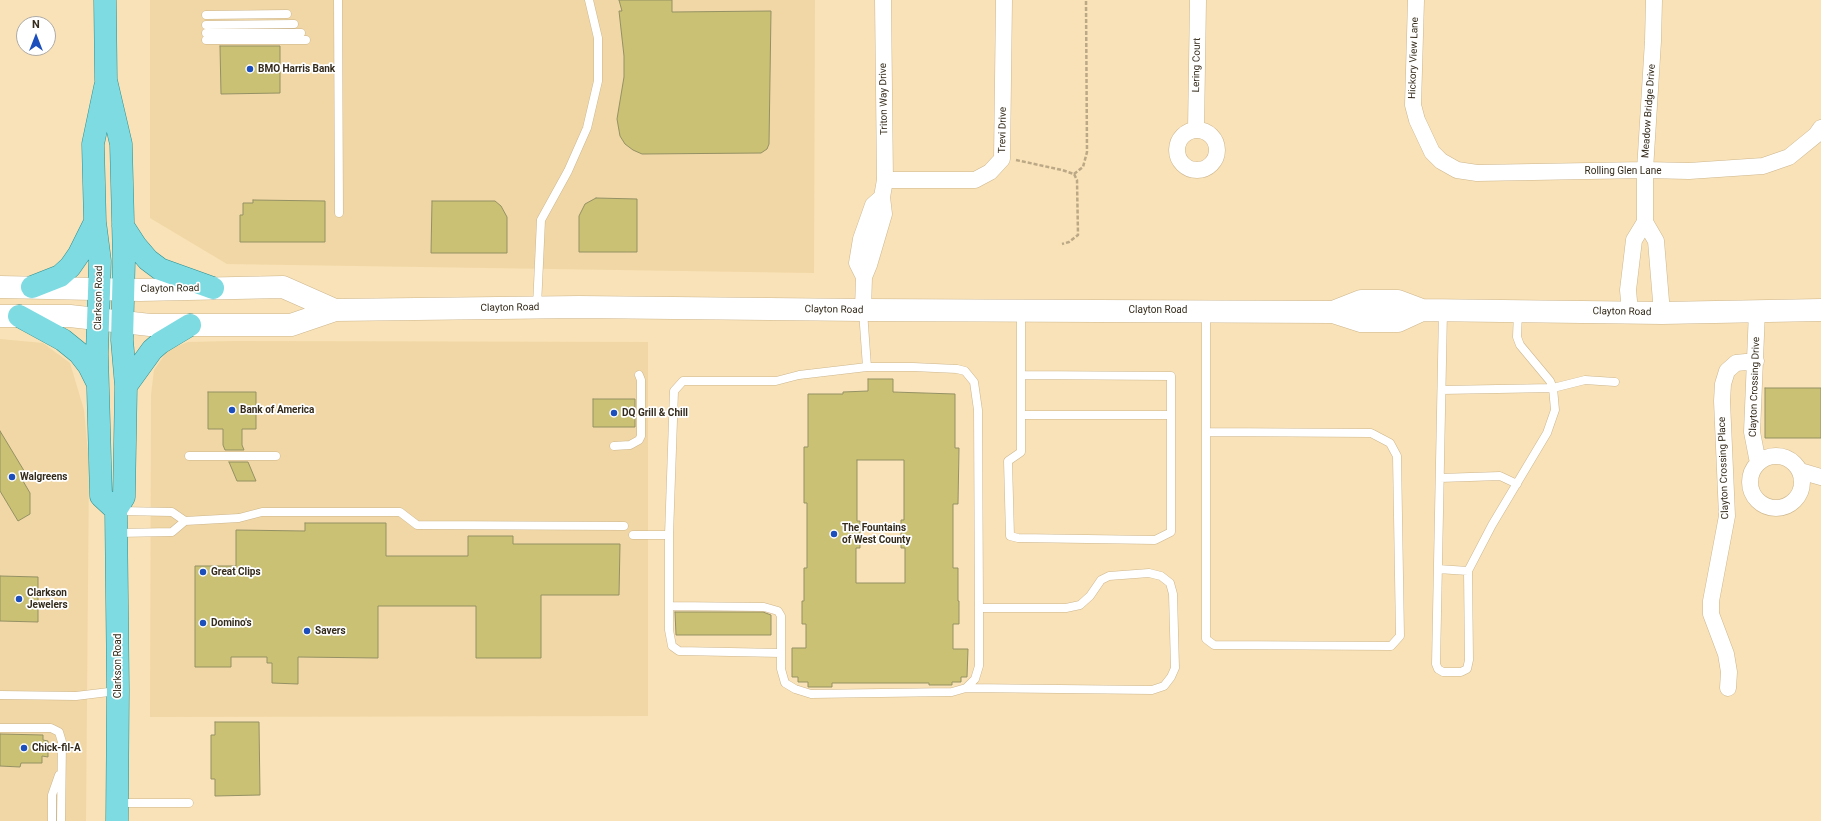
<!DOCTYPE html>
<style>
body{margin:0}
#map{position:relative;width:1821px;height:821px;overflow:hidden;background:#f9e2b7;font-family:Roboto,sans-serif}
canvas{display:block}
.north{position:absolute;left:16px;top:16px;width:40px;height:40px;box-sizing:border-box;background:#fff;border:1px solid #aeaaa4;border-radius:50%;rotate:0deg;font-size:11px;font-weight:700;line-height:16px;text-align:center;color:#342b1b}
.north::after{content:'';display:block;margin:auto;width:14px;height:18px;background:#1d4fbc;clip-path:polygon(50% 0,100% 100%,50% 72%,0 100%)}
</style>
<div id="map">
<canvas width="1821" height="821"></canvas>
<div class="north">N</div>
</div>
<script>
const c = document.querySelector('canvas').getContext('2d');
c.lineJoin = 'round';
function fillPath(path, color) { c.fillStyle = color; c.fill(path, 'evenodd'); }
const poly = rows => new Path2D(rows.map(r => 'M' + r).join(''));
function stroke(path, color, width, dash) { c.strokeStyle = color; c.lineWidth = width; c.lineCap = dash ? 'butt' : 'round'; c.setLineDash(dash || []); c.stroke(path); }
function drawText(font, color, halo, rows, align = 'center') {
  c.font = font + ' Roboto,sans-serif'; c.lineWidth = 3.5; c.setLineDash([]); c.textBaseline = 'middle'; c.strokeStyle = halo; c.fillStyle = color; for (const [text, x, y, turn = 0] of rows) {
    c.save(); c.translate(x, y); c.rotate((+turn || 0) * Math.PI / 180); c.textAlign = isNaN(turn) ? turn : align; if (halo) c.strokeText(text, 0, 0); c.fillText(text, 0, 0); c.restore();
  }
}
fillPath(poly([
 [150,0,815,0,814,273,227,264,150,218],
 [0,339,43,343,70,363,84,410,89,464,86,821,0,821],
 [234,341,648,342,648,716,150,717,151,395,154,370,168,350,188,342]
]), '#f1d7a5');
const building = poly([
 [619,0,672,0,672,12,771,11,769,144,767,149,761,153,642,154,633,150,625,144,620,136,617,119,624,77,624,56,619,11,622,11,619,0],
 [220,46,280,46,280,93,221,94,220,46],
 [596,198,637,199,637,252,579,252,579,216,585,204,596,198],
 [253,200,325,201,325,242,240,242,240,215,243,215,243,203,253,203,253,200],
 [432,201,495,201,501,206,507,217,507,253,431,253,432,201],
 [868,379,893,379,893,392,955,394,955,448,959,448,958,504,953,504,953,568,958,568,958,601,959,601,959,624,953,624,953,649,968,649,967,677,961,677,961,682,952,682,952,685,929,685,929,683,832,683,832,687,808,687,808,682,798,682,798,677,792,677,792,648,806,648,806,624,802,624,802,601,804,601,804,568,807,568,807,503,804,503,804,447,808,447,808,394,843,394,843,392,868,391,868,379],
 [857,460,904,460,904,520,901,520,901,548,905,548,905,583,856,583,856,548,860,548,860,521,857,521,857,460],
 [1765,388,1821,388,1821,438,1765,438,1765,388],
 [208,392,256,392,256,429,242,429,242,445,244,450,225,450,223,445,223,429,208,429,208,392],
 [593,399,635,399,635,427,593,427,593,399],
 [0,431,26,474,23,481,30,493,30,514,18,521,0,491,0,431],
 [229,462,248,462,256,481,237,481,229,462],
 [305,523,386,523,386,556,468,556,468,536,513,536,513,544,620,544,619,595,541,595,541,658,476,658,476,606,378,606,378,658,298,657,298,684,272,683,272,663,267,663,267,657,231,657,231,667,195,667,195,566,236,566,236,530,305,531,305,523],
 [0,576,38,577,38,622,0,621,0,576],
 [675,612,763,612,771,615,771,635,676,635,675,612],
 [215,722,259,722,260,795,215,796,215,779,211,779,211,735,215,735,215,722],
 [0,734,43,735,43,740,48,741,48,757,42,756,42,763,21,763,20,767,0,766,0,734]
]);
fillPath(building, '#cac174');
stroke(building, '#959165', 1);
const lane = poly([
 [338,0,339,213],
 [206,15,287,14],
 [206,25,294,24],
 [206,33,301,33],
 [206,40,306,40],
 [537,306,541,220,568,171,587,128,598,81,598,38,589,0],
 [1021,311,1021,452,1008,461,1010,536,1018,538,1155,540,1171,532,1171,376,1022,375],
 [1443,311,1436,664,1438,669,1443,672,1461,672,1467,669,1469,660,1468,571,1492,525,1547,433,1555,410,1553,388,1550,381,1520,345,1517,337,1518,312],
 [1206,313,1206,639,1214,645,1391,646,1400,636,1397,456,1390,443,1371,433,1206,432],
 [1442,390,1553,388,1585,380,1615,382],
 [1022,415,1171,415],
 [614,446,630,445,639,440,641,436,641,380,639,375],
 [189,456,276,456],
 [1440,478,1500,476,1517,484],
 [119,511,172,512,185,521],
 [117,533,172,532,185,521,239,518,262,512,400,512,417,525,624,526],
 [633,535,669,535,669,630,672,646,679,651,781,653],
 [669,535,674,391,683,381,776,381,799,375,867,367],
 [1438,569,1468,571],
 [670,606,764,607,778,611,781,616,781,669,785,683,795,689,811,694,952,692,966,688,975,679,979,666,979,608,978,410,974,382,965,371,957,369,913,367,867,367,863,311],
 [966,688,1152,690,1164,686,1171,677,1175,668,1173,594,1170,583,1161,576,1149,573,1109,576,1101,580,1090,596,1080,605,1066,608,979,608],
 [0,695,76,696,117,691],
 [0,728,51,728,59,732,62,742,61,821],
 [117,803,189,803],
 [52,821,52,795,59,775]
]);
const street = poly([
 [1416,0,1413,105,1417,120,1432,152,1441,161,1457,170,1477,173,1645,170,1689,171,1763,166,1789,157,1816,135,1821,128],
 '1177 150a20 20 0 1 1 40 0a20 20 0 1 1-40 0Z',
 [1196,130,1198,0],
 [885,180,975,180,990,172,1002,159,1004,0],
 [1645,222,1656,241,1662,313],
 [864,277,857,263,861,239,873,205,882,197],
 [863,310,864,277,869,265,884,214,882,197,885,180,883,0],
 [1757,311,1752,432,1758,463],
 [1630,312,1628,290,1634,240,1645,222,1645,170,1653,41,1654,0],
 '1750 482a26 26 0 1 1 52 0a26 26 0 1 1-52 0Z',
 [1800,471,1821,477],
 [1728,688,1729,672,1726,654,1711,614,1711,601,1727,516,1722,401,1723,384,1727,371,1736,363,1756,361]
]);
const secondary = poly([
 [0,287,140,290,283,287,335,310],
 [1333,312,1361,301,1398,301,1422,310,1662,313,1821,310],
 [0,316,70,316,150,325,291,325,335,310,579,307,863,310,1333,312,1361,321,1398,321,1422,310]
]);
const primary = poly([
 [105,0,106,80,121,144,124,260,122,340,126,386,124,497,116,510,118,690,117,821],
 [105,87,93,144,95,222,100,261,97,354,101,496,116,510],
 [123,226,136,246,148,260,160,269,213,288],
 [32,287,60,276,70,267,79,254,95,222],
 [19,316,63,340,79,353,89,366,97,382],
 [126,386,152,350,160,343,190,325]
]);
stroke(lane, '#cdb68d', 9);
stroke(street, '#cdb68d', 17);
stroke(secondary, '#cdb68d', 23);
stroke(primary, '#2c8e8f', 23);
stroke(poly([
 [1016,160,1062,170,1074,174,1077,180,1078,235,1069,242,1062,244],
 [1074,174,1083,167,1087,152,1086,0]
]), '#bba886', 2.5, [4, 2]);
stroke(lane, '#fff', 8);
stroke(street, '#fff', 16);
stroke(secondary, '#fff', 22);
stroke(primary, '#7edbe2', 22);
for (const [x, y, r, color] of [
 [250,69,4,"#1d4fbc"],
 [232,410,4,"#1d4fbc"],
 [614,413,4,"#1d4fbc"],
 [12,477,4,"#1d4fbc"],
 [834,534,4,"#1d4fbc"],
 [203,572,4,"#1d4fbc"],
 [19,599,4,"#1d4fbc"],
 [203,623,4,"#1d4fbc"],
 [307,631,4,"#1d4fbc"],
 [24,748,4,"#1d4fbc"]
]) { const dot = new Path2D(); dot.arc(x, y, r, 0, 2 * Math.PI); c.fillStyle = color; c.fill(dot); stroke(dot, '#fff', 1.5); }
drawText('10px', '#342b1b', '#fff', [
 ["Hickory View Lane",1414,58,-88],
 ["Lering Court",1197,65,-89],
 ["Triton Way Drive",884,99,-91],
 ["Meadow Bridge Drive",1649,111,-86],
 ["Trevi Drive",1003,130,-89],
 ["Rolling Glen Lane",1623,171],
 ["Clayton Road",170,289,-1],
 ["Clarkson Road",99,298,-89],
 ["Clayton Road",510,308,-1],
 ["Clayton Road",834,310,1],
 ["Clayton Road",1158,310],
 ["Clayton Road",1622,312,1],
 ["Clayton Crossing Drive",1755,387,-88],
 ["Clayton Crossing Place",1724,468,-92],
 ["Clarkson Road",118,666,-90]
]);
drawText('bold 10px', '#342b1b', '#fff', [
 ["BMO Harris Bank",258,69],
 ["Bank of America",240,410],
 ["DQ Grill & Chill",622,413],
 ["Walgreens",20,477],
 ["The Fountains",842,528],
 ["of West County",842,540],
 ["Great Clips",211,572],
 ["Clarkson",27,593],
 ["Jewelers",27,605],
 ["Domino's",211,623],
 ["Savers",315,631],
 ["Chick-fil-A",32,748]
], 'left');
</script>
